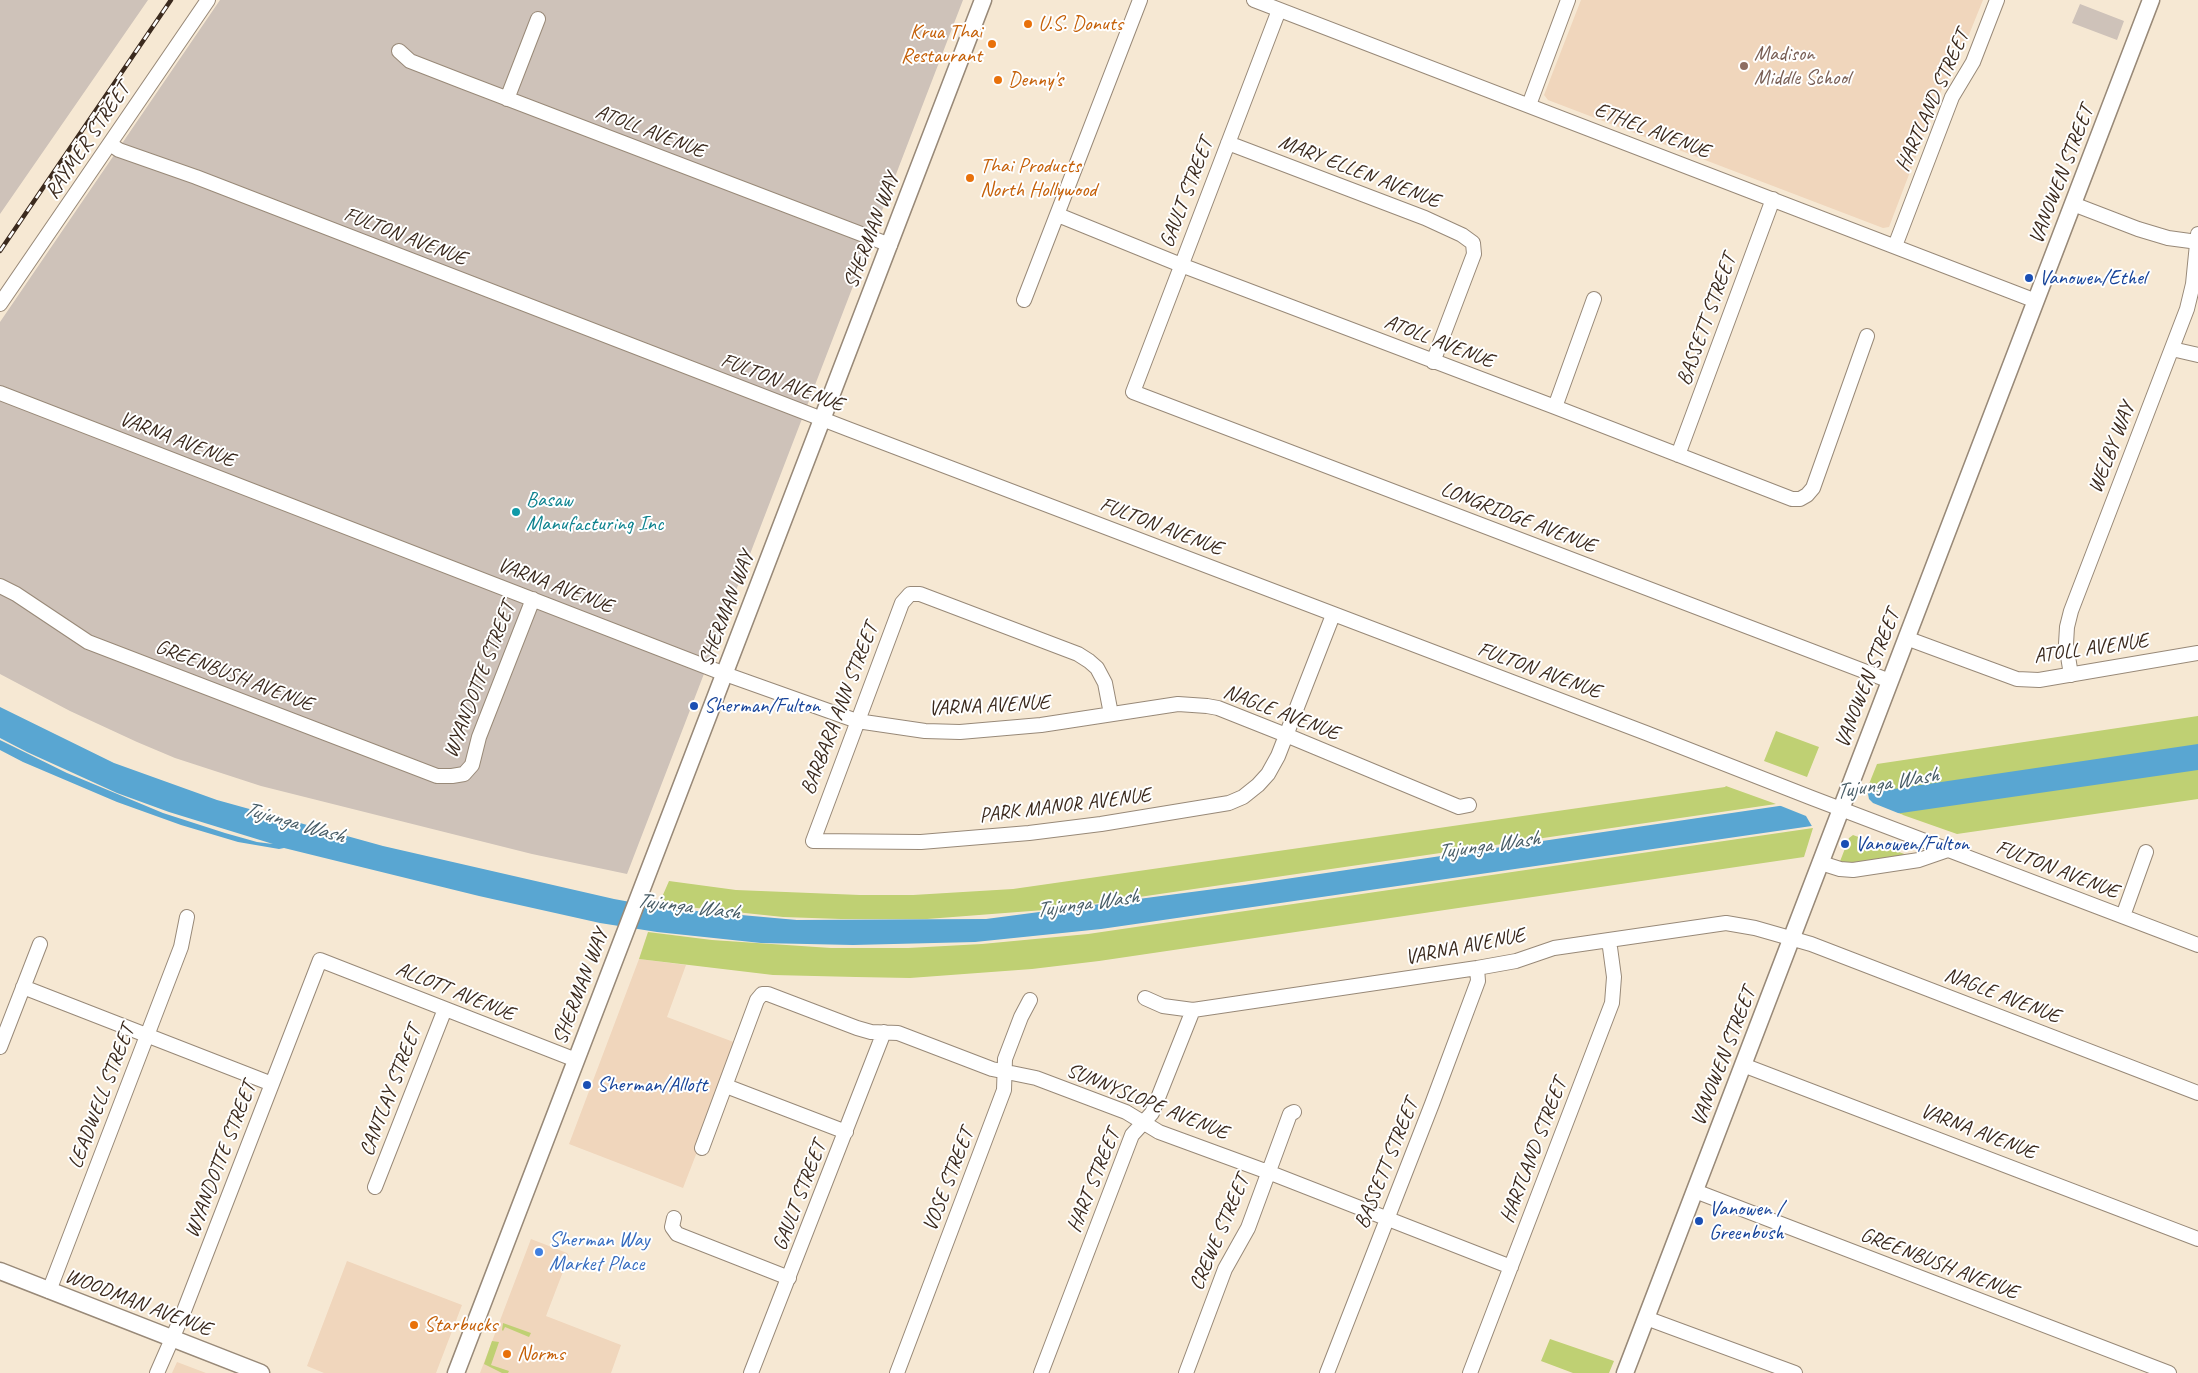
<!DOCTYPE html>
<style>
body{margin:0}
canvas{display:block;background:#f6e8d3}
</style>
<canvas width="2198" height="1373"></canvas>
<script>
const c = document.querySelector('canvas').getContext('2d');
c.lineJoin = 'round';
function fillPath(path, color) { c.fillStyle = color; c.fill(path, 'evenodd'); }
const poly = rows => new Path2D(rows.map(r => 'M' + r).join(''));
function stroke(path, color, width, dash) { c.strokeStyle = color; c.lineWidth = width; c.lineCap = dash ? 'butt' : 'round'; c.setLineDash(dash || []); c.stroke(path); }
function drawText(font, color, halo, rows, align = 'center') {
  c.font = font + ' Caveat,sans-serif'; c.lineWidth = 4; c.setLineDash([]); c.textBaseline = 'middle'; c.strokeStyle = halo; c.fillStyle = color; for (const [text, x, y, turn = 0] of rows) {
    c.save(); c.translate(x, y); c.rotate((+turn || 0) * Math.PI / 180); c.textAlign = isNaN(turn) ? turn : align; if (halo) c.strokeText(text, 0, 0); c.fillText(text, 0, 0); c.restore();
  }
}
fillPath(poly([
 [1581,0,1983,0,1966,42,1940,93,1889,227,1883,228,1548,100,1544,95],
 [639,959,686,965,667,1017,739,1044,683,1188,569,1144],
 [531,1239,567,1253,569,1256,546,1316,621,1345,611,1373,480,1373],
 [347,1261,462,1305,436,1373,324,1373,307,1366],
 [177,1362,206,1373,172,1373]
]), '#f0d6bc');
fillPath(poly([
 [0,0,148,0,0,214],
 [220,0,963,0,627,874,532,854,261,786,175,758,137,742,70,711,0,674,0,322],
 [2080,4,2124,21,2117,40,2072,23]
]), '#cec2b9');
fillPath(poly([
 [2198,716,2198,799,1957,834,1903,815,1873,803,1869,799,1867,789,1877,764],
 [1776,731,1819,747,1807,777,1764,761],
 [1726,786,1776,804,1057,909,927,919,841,919,783,917,659,904,669,881,736,890,860,895,913,895,1013,889,1725,787],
 [1813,828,1804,857,1099,961,1032,969,910,978,856,977,773,975,639,959,648,932,712,940,831,948,908,948,982,944,1088,934],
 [1853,835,1907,855,1906,858,1856,865,1839,864,1849,838],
 [503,1323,531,1333,529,1337,505,1327,503,1331,502,1330],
 [1550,1339,1614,1361,1609,1373,1573,1373,1541,1361],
 [492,1341,499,1342,491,1365,509,1371,508,1373,502,1373,484,1364]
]), '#bfd073');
fillPath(poly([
 [0,707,114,763,217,800,383,846,614,899,663,908,797,920,986,919,1245,885,2198,744,2198,770,1101,929,975,942,853,945,761,943,657,932,600,923,479,896,284,848,279,849,238,842,181,825,117,802,23,762,0,750,0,740,67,773,163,813,225,833,257,842,273,844,169,812,117,793,27,752,0,738]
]), '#59a6d2');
fillPath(poly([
 [1867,789,1869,799,1873,803,1903,815,1813,828,1806,816,1776,804]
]), '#f6e8d3');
const minor = poly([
 [1254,0,2036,301],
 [1279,10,1133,392,1890,681],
 [399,51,410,61,464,82,890,245],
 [507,99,538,19],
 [1529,105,1568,0],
 [1228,143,1425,218,1462,235,1473,243,1474,254,1433,362],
 [110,144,119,150,196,177,848,429,1646,733,1812,798,2198,945],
 [2073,204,2138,229,2168,238,2198,242],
 [1058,215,1181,265,1555,407,1792,499,1800,499,1807,495,1813,488,1867,336],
 [1895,246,1952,97,1973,62,1997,0],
 [1024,300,1140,0],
 [0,304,208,0],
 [2172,349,2198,355],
 [0,393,725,674,857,721,925,731,960,732,1041,725,1178,704,1207,706,1218,708,1286,735,1459,807,1469,805],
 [1555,407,1594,299],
 [1678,455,1773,199],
 [0,586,16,594,88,642,437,776,452,776,464,774,472,765,479,737,533,599],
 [1906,638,2017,679,2039,680,2198,653],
 [2071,675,2066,644,2067,627,2071,611,2187,309,2193,284,2198,234],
 [1111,714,1105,683,1097,668,1089,661,1078,654,920,594,910,594,902,603,813,841,921,842,1029,833,1101,824,1229,803,1243,797,1258,785,1268,774,1278,756,1333,615],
 [1821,863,1840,869,1853,870,1919,860,1948,850],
 [2123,916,2146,852],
 [23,987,272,1084],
 [1145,998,1163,1006,1193,1010,1477,968,1516,961,1554,948,1726,923,1755,928,1811,944,2198,1093],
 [0,1047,40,944],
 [1743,1065,2198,1239],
 [726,1086,846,1132],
 [702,1148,757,1000,762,994,768,994,857,1028,871,1032,898,1033,992,1069,1036,1078,1126,1112,1159,1132,1268,1172,1511,1267],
 [375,1187,445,1009],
 [1695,1191,2169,1373],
 [674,1218,672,1227,677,1234,789,1278],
 [49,1291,181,947,187,917],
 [1646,1318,1795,1373],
 [157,1373,182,1316,320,960,576,1060],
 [751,1373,884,1032],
 [897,1373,1004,1090,1005,1059,1021,1017,1030,1000],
 [1041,1373,1132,1135,1152,1113,1193,1010],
 [1186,1373,1225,1269,1248,1228,1290,1114,1294,1112],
 [1327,1373,1432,1104,1478,981,1477,968],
 [1470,1373,1612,1003,1614,977,1609,940]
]);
const major = poly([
 [0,1271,261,1373],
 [456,1373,983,0],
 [1625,1373,2151,0]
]);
stroke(minor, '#988978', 16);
stroke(major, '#988978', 19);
stroke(minor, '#fff', 14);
stroke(major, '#fff', 16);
const rail = poly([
 [0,251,171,0]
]);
stroke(rail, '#3b2a1e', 4.5);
stroke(rail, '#fff', 2.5, [8]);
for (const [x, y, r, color] of [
 [1028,24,5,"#e8710a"],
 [992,44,5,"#e8710a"],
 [1744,66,5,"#8d6e63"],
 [998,80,5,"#e8710a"],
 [970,178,5,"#e8710a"],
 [2029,278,5,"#1a4fb4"],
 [516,512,5,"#0f9aa8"],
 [694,706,5,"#1a4fb4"],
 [1845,844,5,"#1a4fb4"],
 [587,1085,5,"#1a4fb4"],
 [1699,1221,5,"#1a4fb4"],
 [539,1252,5,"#3f7fe0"],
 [414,1325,5,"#e8710a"],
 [507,1354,5,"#e8710a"]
]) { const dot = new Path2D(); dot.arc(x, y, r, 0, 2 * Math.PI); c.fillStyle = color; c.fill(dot); stroke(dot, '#fff', 2); }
drawText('21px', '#c56008', '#fff', [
 ["U.S. Donuts",1038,24],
 ["Krua Thai",982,32,"right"],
 ["Restaurant",982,56,"right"],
 ["Denny's",1008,80],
 ["Thai Products",980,166],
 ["North Hollywood",980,190],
 ["Starbucks",424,1325],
 ["Norms",517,1354]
], 'left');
drawText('21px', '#785e54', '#fff', [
 ["Madison",1754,54],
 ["Middle School",1754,78]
], 'left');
drawText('21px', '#3b2a1e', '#fff', [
 ["HARTLAND STREET",1933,101,-66],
 ["ETHEL AVENUE",1652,131,21],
 ["ATOLL AVENUE",650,132,21],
 ["RAYMER STREET",88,141,-56],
 ["MARY ELLEN AVENUE",1359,172,21],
 ["VANOWEN STREET",2062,175,-69],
 ["GAULT STREET",1187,193,-69],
 ["SHERMAN WAY",872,231,-69],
 ["FULTON AVENUE",405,237,21],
 ["BASSETT STREET",1707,320,-70],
 ["ATOLL AVENUE",1439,342,21],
 ["FULTON AVENUE",782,383,21],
 ["VARNA AVENUE",177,440,21],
 ["WELBY WAY",2112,448,-69],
 ["LONGRIDGE AVENUE",1518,518,21],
 ["FULTON AVENUE",1161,527,21],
 ["VARNA AVENUE",555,586,21],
 ["SHERMAN WAY",727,609,-69],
 ["ATOLL AVENUE",2091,649,-8],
 ["FULTON AVENUE",1539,671,20],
 ["GREENBUSH AVENUE",234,676,21],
 ["VANOWEN STREET",1868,679,-69],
 ["WYANDOTTE STREET",480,680,-69],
 ["VARNA AVENUE",989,706,-3],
 ["BARBARA ANN STREET",840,709,-69],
 ["NAGLE AVENUE",1281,713,21],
 ["PARK MANOR AVENUE",1065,806,-7],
 ["FULTON AVENUE",2057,870,21],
 ["VARNA AVENUE",1465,947,-11],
 ["SHERMAN WAY",581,987,-69],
 ["ALLOTT AVENUE",455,992,22],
 ["NAGLE AVENUE",2002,996,21],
 ["VANOWEN STREET",1724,1057,-69],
 ["CANTLAY STREET",391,1091,-69],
 ["LEADWELL STREET",102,1097,-69],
 ["SUNNYSLOPE AVENUE",1147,1102,22],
 ["VARNA AVENUE",1978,1132,21],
 ["HARTLAND STREET",1534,1151,-69],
 ["WYANDOTTE STREET",221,1160,-69],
 ["BASSETT STREET",1387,1164,-68],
 ["VOSE STREET",949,1180,-69],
 ["HART STREET",1094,1181,-68],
 ["GAULT STREET",800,1196,-69],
 ["CREWE STREET",1220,1233,-67],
 ["GREENBUSH AVENUE",1939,1264,21],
 ["WOODMAN AVENUE",138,1303,21]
]);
drawText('21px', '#164399', '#fff', [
 ["Vanowen/Ethel",2039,278],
 ["Sherman/Fulton",704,706],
 ["Vanowen/Fulton",1855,844],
 ["Sherman/Allott",597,1085],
 ["Vanowen /",1709,1209],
 ["Greenbush",1709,1233]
], 'left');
drawText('21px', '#0d838f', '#fff', [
 ["Basaw",526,500],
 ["Manufacturing Inc",526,524]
], 'left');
drawText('21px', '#366cbe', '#fff', [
 ["Sherman Way",549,1240],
 ["Market Place",549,1264]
], 'left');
drawText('italic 22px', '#475c66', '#fff', [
 ["Tujunga Wash",1887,784,-10],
 ["Tujunga Wash",294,823,16],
 ["Tujunga Wash",1488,846,-8],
 ["Tujunga Wash",1087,904,-8],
 ["Tujunga Wash",688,907,7]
]);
</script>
